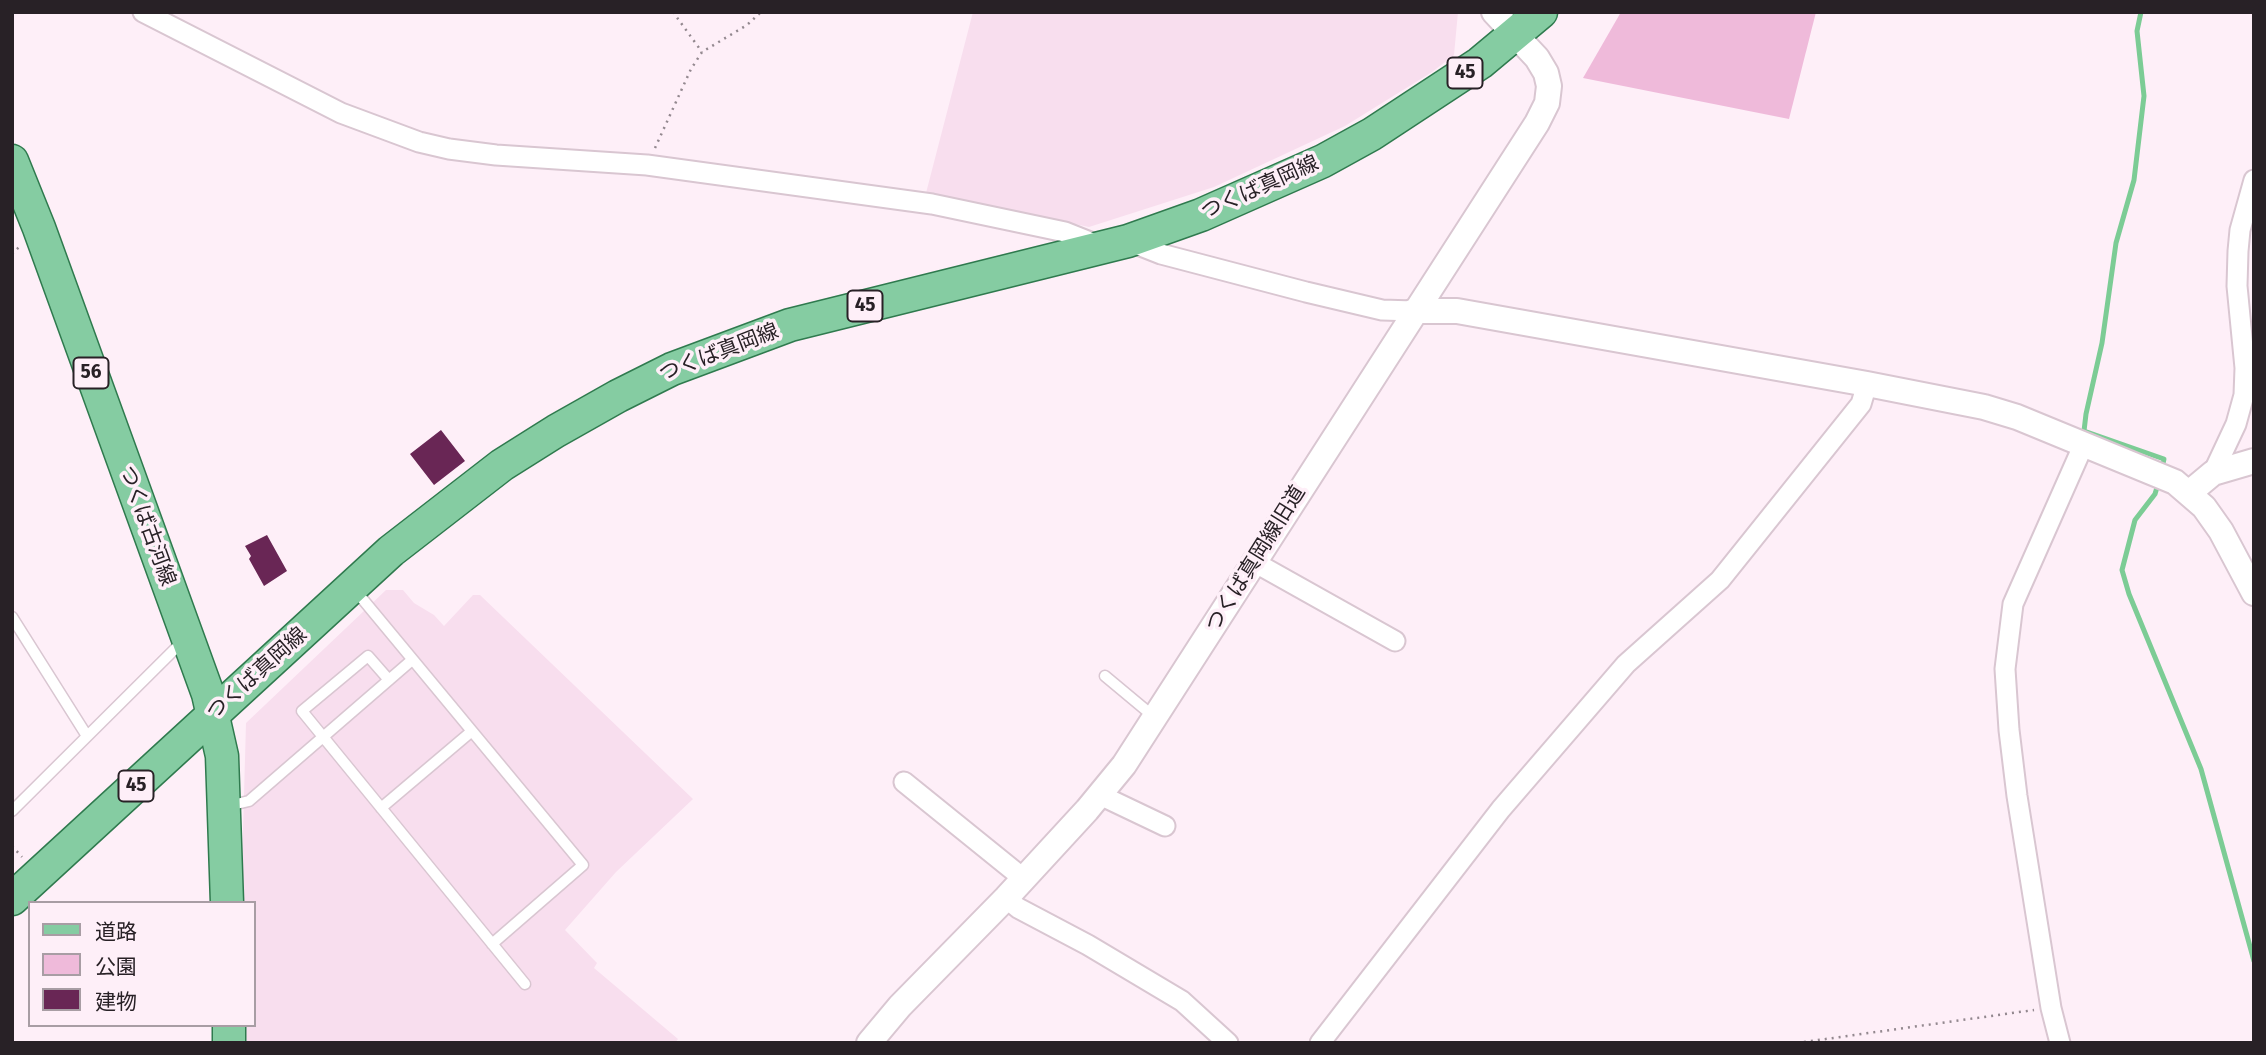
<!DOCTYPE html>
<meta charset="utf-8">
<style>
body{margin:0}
#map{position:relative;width:2266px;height:1055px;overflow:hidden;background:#feeff8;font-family:"Fira Sans","Noto Sans JP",sans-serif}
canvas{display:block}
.frame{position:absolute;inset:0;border:14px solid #282126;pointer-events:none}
.legend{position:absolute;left:28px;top:901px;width:228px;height:126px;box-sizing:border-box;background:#feeff8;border:2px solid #a89da4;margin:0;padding:9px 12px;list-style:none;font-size:21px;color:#282126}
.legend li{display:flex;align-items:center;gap:14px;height:35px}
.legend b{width:35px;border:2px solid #a89da4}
</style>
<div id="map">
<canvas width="2266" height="1055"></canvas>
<div class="frame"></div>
<ul class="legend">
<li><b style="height:9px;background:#85cca2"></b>道路</li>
<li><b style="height:19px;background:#efbada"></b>公園</li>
<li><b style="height:19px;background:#692655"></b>建物</li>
</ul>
</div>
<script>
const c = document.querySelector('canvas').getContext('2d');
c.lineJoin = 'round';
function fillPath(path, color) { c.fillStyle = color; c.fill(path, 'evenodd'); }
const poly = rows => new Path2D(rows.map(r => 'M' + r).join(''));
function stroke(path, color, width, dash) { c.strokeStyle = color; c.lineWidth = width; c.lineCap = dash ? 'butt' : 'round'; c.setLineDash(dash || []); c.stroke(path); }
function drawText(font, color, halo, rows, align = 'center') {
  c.font = font + ' "Fira Sans","Noto Sans JP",sans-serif'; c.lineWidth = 7; c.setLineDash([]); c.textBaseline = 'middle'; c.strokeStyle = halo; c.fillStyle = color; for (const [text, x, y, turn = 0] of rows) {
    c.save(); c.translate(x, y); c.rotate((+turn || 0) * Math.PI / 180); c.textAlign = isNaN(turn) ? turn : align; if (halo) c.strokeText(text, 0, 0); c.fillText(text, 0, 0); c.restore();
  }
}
fillPath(poly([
 [973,12,1458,12,1454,55,1432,72,1345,126,1214,187,1089,227,926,193],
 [386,590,403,590,414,603,434,615,444,626,473,595,480,595,693,799,616,872,565,930,597,963,594,968,678,1039,675,1043,242,1043,241,1025,254,1025,254,903,241,903,246,723]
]), '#f8deee');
fillPath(poly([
 [1621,12,1816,12,1789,119,1583,78]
]), '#efbada');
stroke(poly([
 [2141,12,2137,31,2144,96,2134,180,2116,243,2102,343,2086,414,2084,431,2164,459,2162,468],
 [2158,484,2155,494,2135,520,2122,570,2129,594,2201,769,2254,961]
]), '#7ccc95', 5);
fillPath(poly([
 [441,430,465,461,434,485,410,454],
 [267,535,287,571,264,586,249,559,251,556,245,546]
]), '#692655');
const service = poly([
 [355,590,583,865,492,944],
 [12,617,87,736],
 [1105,676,1153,716],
 [389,680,368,656,302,711,525,984],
 [228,806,249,801,412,660],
 [381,808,472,731],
 [12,811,182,642]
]);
const minor = poly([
 [143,12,341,113,419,142,449,149,496,155,647,165,932,204,1065,232,1100,246],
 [1128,241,1161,254,1306,292,1382,310,1414,311],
 [2213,473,2236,424,2244,395,2245,368,2237,286,2238,251,2240,230,2254,180],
 [1254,562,1395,641],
 [904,782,1024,879],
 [1100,795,1165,826],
 [1006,898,1018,908,1088,945,1182,1001,1228,1043],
 [1320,1043,1501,809,1626,664,1720,580,1861,404,1867,384],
 [2060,1043,2051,1008,2017,796,2009,730,2005,669,2013,604,2083,446]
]);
const tertiary = poly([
 [1414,311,1457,311,1867,384,1984,407,2017,417,2175,482,2204,507,2221,531,2254,593],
 [2189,493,2213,473,2254,461],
 [869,1043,900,1006,1006,898,1087,810,1124,765,1537,123,1547,103,1549,86,1546,73,1537,58,1494,12]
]);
const primary = poly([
 [12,161,39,228,208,694,222,756,227,903],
 [12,899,391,551,502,465,556,431,618,396,672,369,790,325,1128,241,1201,215,1323,161,1372,134,1480,63,1541,12],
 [229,1025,229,1043]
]);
stroke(service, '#d9c6d1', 13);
stroke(minor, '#d9c6d1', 23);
stroke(tertiary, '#d9c6d1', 28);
stroke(primary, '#2f7a4e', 35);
stroke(poly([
 [673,12,702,52],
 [655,148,691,69,702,52,747,25,761,12],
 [12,254,19,247],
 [12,846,22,857],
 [1797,1043,2034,1010]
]), '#93888f', 2.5, [2, 5]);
stroke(service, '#fff', 10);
stroke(minor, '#fff', 19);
stroke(tertiary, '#fff', 24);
stroke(primary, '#85cca2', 32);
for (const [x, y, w] of [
 [1465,73,35],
 [865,306,35],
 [91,373,35],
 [136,786,35]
]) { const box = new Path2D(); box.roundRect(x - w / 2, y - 15.5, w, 31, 5); c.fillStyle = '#feeff8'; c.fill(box); stroke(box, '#282126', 2); }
drawText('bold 19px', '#282126', null, [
 ["45",1465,73],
 ["45",865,306],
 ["56",91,373],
 ["45",136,786]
]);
drawText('21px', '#282126', '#feeff8', [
 ["つくば真岡線",1260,188,-24],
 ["つくば真岡線",719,353,-21],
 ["つくば古河線",147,526,70],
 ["つくば真岡線旧道",1256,559,-58],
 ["つくば真岡線",257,674,-42]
]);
</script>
